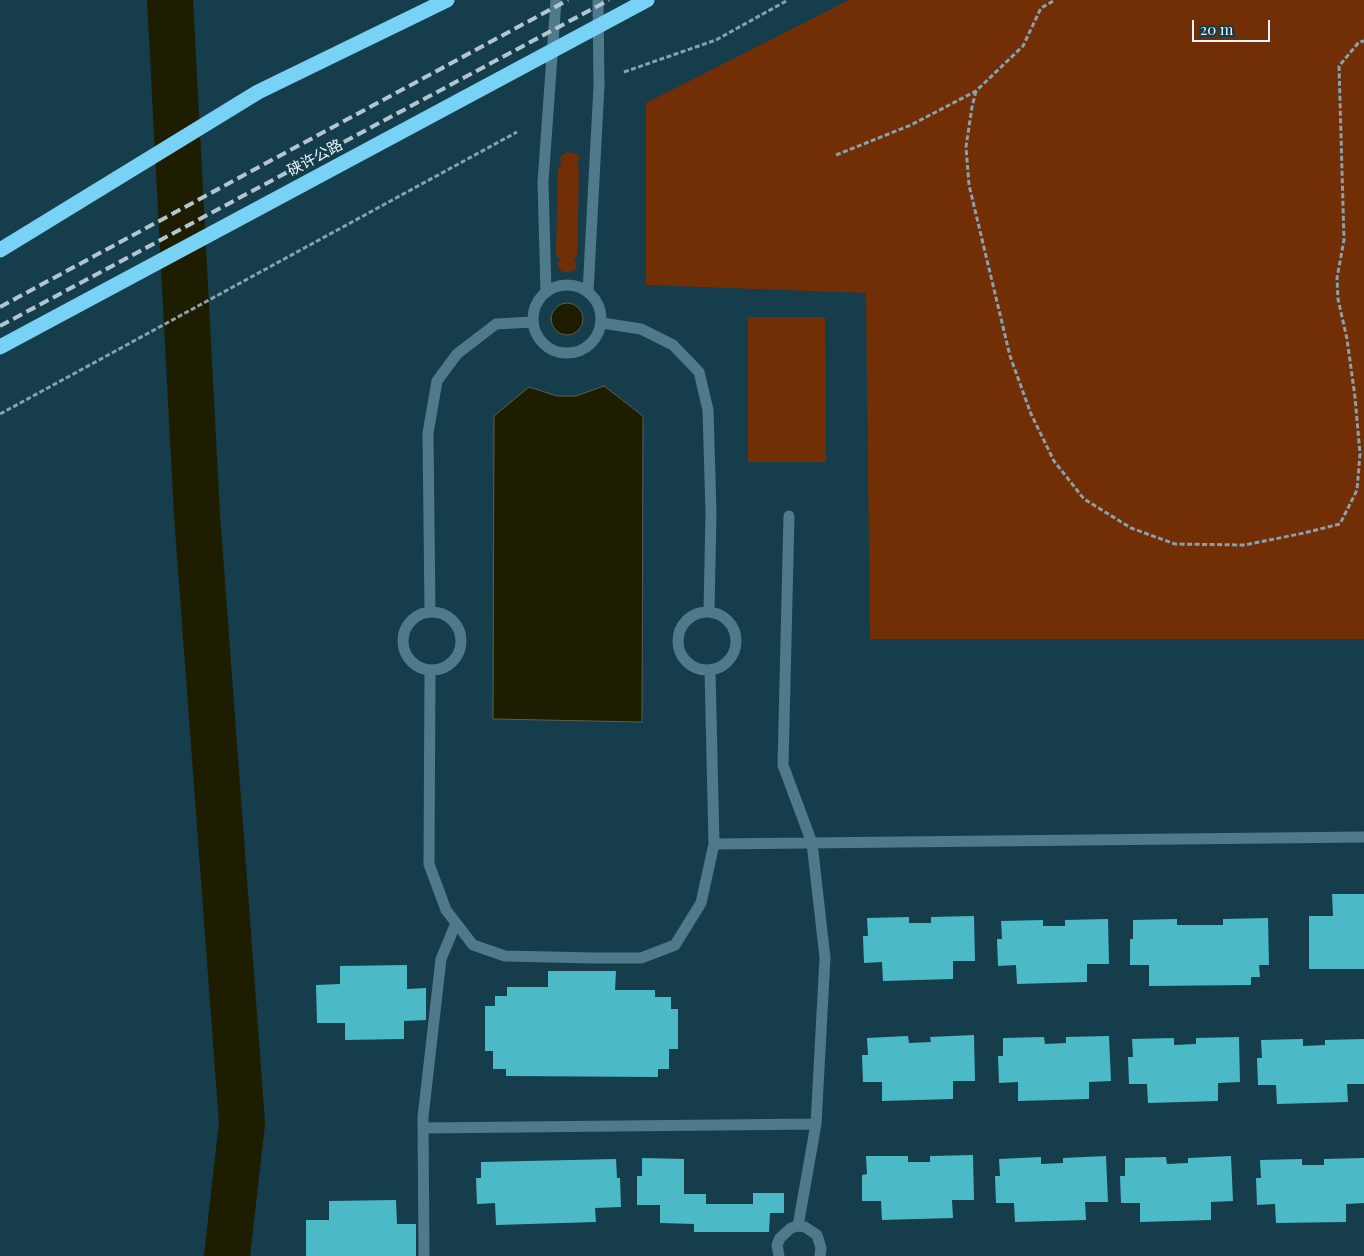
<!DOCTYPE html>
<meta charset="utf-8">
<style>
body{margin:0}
#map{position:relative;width:1364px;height:1256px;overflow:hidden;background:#163d4c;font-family:"Playfair Display",serif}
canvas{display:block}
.scale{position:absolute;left:1192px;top:20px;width:78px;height:22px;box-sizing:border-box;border:2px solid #e9f7fd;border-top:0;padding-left:6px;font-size:15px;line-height:18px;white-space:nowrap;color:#e9f7fd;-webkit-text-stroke:4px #163d4c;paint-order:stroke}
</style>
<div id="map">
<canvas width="1364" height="1256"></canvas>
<div class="scale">20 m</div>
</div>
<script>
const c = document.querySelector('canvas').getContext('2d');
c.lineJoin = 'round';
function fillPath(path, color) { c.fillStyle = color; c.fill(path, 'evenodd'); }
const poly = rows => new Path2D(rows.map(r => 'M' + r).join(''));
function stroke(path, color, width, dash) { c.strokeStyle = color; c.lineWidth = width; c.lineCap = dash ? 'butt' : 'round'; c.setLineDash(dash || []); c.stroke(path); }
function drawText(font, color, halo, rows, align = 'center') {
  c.font = font + ' "Playfair Display","Noto Sans SC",serif'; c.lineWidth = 5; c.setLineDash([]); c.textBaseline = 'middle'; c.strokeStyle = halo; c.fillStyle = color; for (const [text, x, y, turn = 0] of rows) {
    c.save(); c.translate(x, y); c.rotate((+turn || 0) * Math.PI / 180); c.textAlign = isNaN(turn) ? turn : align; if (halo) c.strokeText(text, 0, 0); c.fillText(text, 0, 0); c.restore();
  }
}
fillPath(poly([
 [849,0,1364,0,1364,639,870,639,866,293,646,285,646,103],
 [568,152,577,154,580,158,577,165,579,169,577,256,574,259,576,263,576,269,570,272,563,272,559,269,557,263,561,258,557,257,556,252,558,170,559,167,562,164,560,159,562,155],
 [748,317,825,317,826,462,748,462]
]), '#722e04');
const water = poly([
 '551 319a16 16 0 1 1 32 0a16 16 0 1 1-32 0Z',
 [604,386,643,416,642,722,493,719,494,416,529,387,557,396,576,396,604,386]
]);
fillPath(water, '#1f1d00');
stroke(water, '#5c5e4c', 1);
stroke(poly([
 [170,0,197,515,242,1123,227,1256]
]), '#1f1d00', 46);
fillPath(poly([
 [1332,894,1364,894,1364,969,1309,969,1309,916,1333,916],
 [974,916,975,961,953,961,953,979,883,981,882,962,864,963,863,936,868,936,867,918,909,917,909,923,931,923,931,917],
 [1268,918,1269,965,1259,965,1260,977,1251,977,1251,985,1149,986,1149,965,1130,965,1130,939,1133,939,1133,920,1177,919,1177,925,1223,925,1223,919],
 [1108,919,1109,964,1087,964,1087,982,1017,984,1016,965,998,966,997,939,1002,939,1001,921,1043,920,1043,926,1065,926,1065,920],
 [407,965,407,989,426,988,426,1020,404,1021,404,1039,345,1040,345,1023,317,1023,316,985,340,984,340,966],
 [548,971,616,971,615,990,655,990,655,997,671,997,671,1009,678,1009,678,1049,669,1049,669,1069,658,1069,658,1077,506,1076,506,1069,493,1069,493,1051,485,1051,485,1006,495,1006,495,996,507,996,507,987,548,987],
 [974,1035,975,1081,953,1081,953,1099,882,1101,882,1082,863,1082,862,1055,868,1055,867,1038,908,1036,909,1043,931,1042,930,1037],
 [1109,1036,1111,1081,1089,1082,1089,1099,1018,1101,1018,1082,999,1083,998,1056,1003,1056,1003,1038,1044,1037,1045,1044,1066,1043,1066,1037],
 [1239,1037,1240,1082,1218,1083,1218,1101,1148,1103,1147,1084,1129,1084,1128,1057,1133,1057,1132,1039,1174,1038,1174,1045,1196,1044,1196,1038],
 [1303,1039,1303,1046,1325,1045,1325,1040,1364,1039,1364,1084,1347,1084,1348,1102,1277,1104,1276,1085,1258,1085,1257,1058,1262,1058,1261,1040],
 [973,1155,974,1200,952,1200,953,1218,882,1220,881,1201,862,1201,862,1175,867,1174,866,1156,908,1156,908,1162,930,1162,930,1156],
 [1106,1156,1108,1202,1085,1202,1086,1220,1015,1222,1014,1203,996,1203,995,1176,1000,1176,999,1159,1041,1157,1041,1164,1063,1163,1063,1158],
 [1231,1156,1233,1201,1211,1202,1211,1220,1140,1222,1140,1203,1121,1203,1120,1176,1125,1176,1125,1158,1166,1157,1167,1164,1188,1163,1188,1158],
 [642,1158,684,1159,684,1194,706,1194,706,1204,753,1204,753,1193,784,1193,784,1213,770,1213,769,1232,694,1232,694,1224,660,1223,660,1205,637,1205,637,1176,642,1176],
 [1364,1158,1364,1203,1346,1204,1346,1222,1276,1223,1275,1204,1257,1205,1256,1178,1261,1178,1260,1160,1302,1159,1302,1165,1324,1165,1324,1159],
 [616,1159,617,1178,620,1178,621,1207,595,1208,596,1222,496,1225,495,1203,477,1204,476,1178,481,1178,481,1162],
 [396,1200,397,1224,416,1224,416,1256,306,1256,306,1220,329,1220,329,1201]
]), '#4cbac6');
stroke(poly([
 [624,72,716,40,788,0],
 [976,91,972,107,966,147,969,185,1010,356,1031,414,1054,461,1084,499,1131,528,1175,544,1245,545,1304,533,1340,524,1357,490,1360,454,1355,397,1347,339,1338,299,1337,278,1344,240,1339,66,1359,42,1364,41],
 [836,155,911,125,976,91,1023,46,1041,8,1055,0],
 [0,414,517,132]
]), '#88a1ab', 3, [5, 2.5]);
stroke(poly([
 '533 319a34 34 0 1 1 68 0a34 34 0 1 1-68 0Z',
 [546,292,543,182,556,0],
 [588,292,599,86,598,0],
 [602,323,641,329,673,345,699,372,708,410,711,513,709,611],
 [789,516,783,765,812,843,825,958,816,1124,798,1226],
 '678 641a29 29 0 1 1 58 0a29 29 0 1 1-58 0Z',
 '403 641a29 29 0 1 1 58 0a29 29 0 1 1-58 0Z',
 [430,612,428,433,437,381,457,354,496,324,533,322],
 [430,671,429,864,446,910,473,945,505,956,594,958,641,958,675,945,701,903,714,844,710,670],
 [714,844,1364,837],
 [423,1128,816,1124],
 [424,1256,423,1117,441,959,456,923],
 [779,1256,777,1245,780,1238,791,1228,798,1226,805,1227,817,1235,821,1248,820,1256]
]), '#4e7a8c', 11);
stroke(poly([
 [0,250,258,92,447,0],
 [0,347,647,0]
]), '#77d2f5', 15);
stroke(poly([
 [0,307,568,0],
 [0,326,609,0]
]), '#b1c6ce', 4, [10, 5]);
drawText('15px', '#e9f7fd', '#163d4c', [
 ["硖许公路",315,158,-28]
]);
</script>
